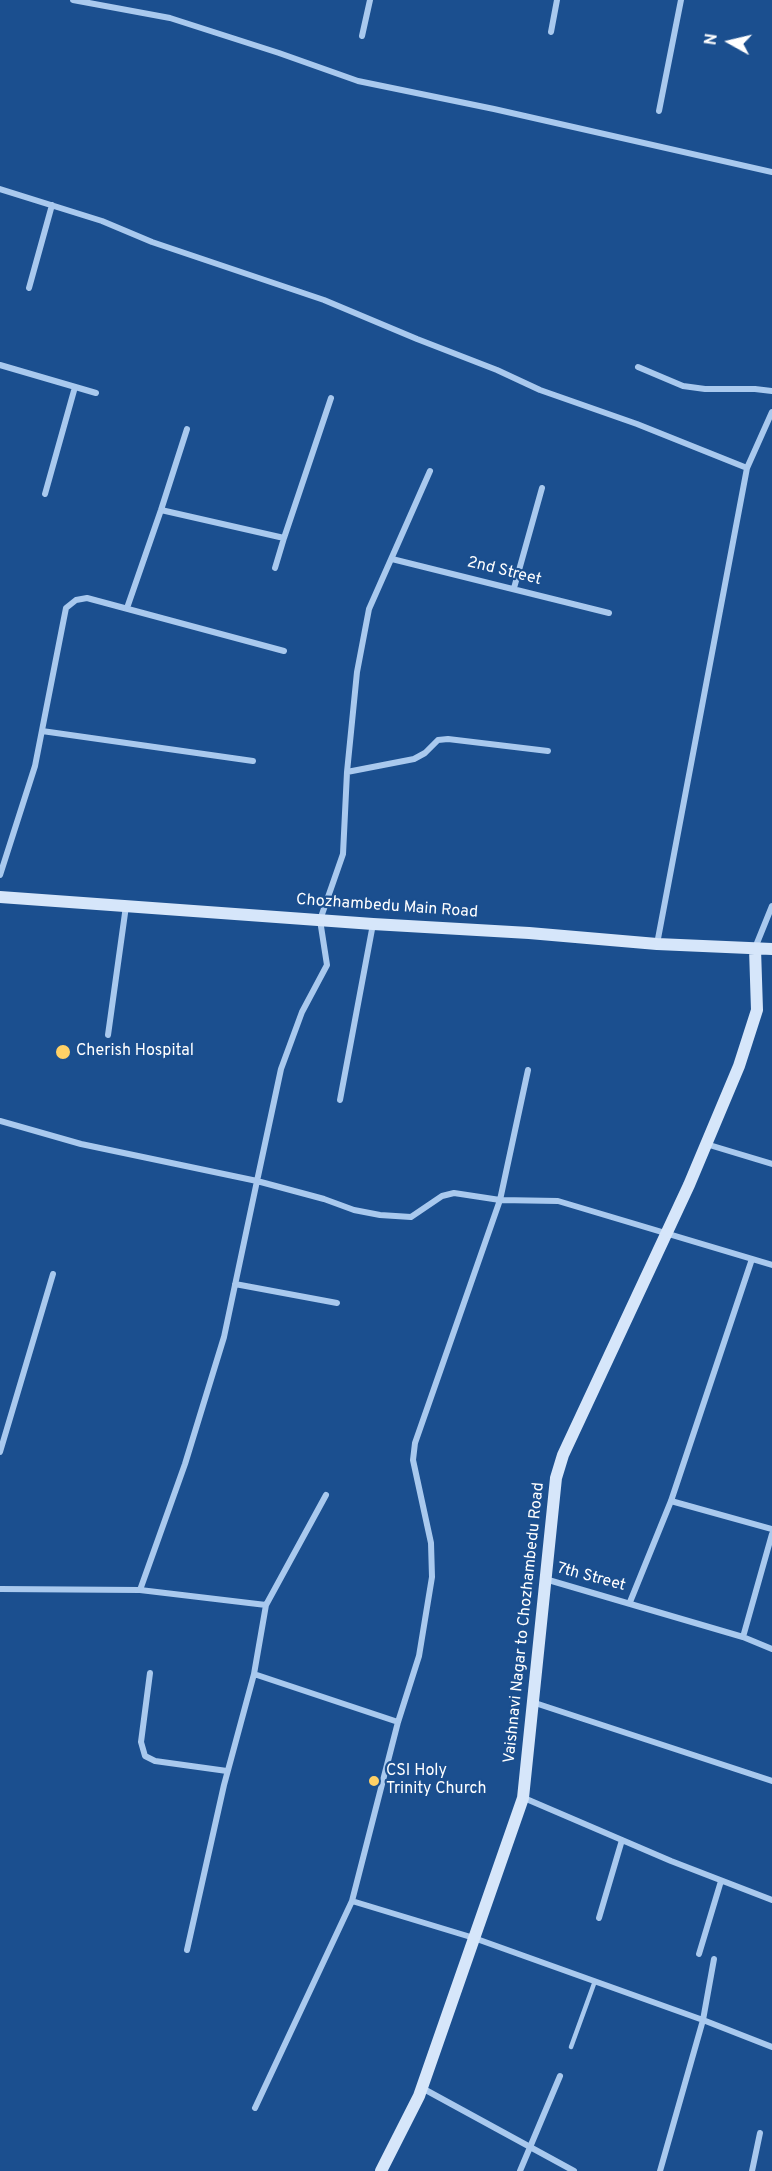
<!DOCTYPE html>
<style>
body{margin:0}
#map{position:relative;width:772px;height:2171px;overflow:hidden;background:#1b4f8f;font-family:Overpass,sans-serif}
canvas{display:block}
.north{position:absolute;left:700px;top:12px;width:60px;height:60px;-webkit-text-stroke:4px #1b4f8f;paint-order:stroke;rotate:278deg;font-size:16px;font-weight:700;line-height:24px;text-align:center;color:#fff}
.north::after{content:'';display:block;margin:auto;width:21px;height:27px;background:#fff;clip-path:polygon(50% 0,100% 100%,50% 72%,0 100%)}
</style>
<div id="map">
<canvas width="772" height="2171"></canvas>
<div class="north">N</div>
</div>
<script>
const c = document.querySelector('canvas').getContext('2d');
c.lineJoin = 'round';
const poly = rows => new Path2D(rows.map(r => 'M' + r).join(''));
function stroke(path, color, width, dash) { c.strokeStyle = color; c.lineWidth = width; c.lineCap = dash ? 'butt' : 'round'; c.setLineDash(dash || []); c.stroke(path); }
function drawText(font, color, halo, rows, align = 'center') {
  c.font = font + ' Overpass,sans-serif'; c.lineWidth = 4.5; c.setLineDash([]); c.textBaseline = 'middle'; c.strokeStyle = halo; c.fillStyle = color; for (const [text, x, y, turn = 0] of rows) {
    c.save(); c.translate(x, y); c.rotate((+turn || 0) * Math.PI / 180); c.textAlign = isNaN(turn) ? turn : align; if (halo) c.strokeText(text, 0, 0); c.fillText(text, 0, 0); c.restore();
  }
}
stroke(poly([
 [571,2047,595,1981]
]), '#a9c9ee', 4.5);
stroke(poly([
 [73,0,170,18,279,53,358,81,494,109,772,172],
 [551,32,557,0],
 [362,36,370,0],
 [659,111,681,0],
 [0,189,102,221,152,242,324,300,417,339,497,370,540,390,637,424,747,468],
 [29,288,52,205],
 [0,365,96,393],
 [638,367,683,386,705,389,755,389,772,391],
 [430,471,369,609,357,672,347,772,343,854,320,920,327,965,302,1012,281,1069,257,1181,324,1199,354,1210,380,1215,411,1217,442,1196,454,1193,500,1200,558,1201,772,1265],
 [45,494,75,387],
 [161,510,284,538,331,398],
 [392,559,609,613],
 [275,568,284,538],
 [514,588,542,488],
 [127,608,161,510,187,429],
 [42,731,253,761],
 [347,772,414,759,425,753,438,740,448,739,548,751],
 [0,875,35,766,64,618,66,608,76,600,87,598,284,651],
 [657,944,747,468,772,412],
 [755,948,772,906],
 [108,1035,126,906],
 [340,1100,373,924],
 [0,1121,81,1144,257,1181,224,1337,185,1464,140,1590,0,1589],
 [706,1144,772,1164],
 [235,1284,337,1303],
 [0,1452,53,1274],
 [671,1501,772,1529],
 [772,1534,743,1637,772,1649],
 [545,1579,743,1637],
 [140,1590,266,1605,254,1674,224,1785,187,1950],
 [630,1602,671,1501,752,1259],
 [266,1605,326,1495],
 [150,1673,141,1742,145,1756,155,1761,227,1771],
 [254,1674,398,1722],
 [532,1702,772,1781],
 [524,1798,671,1861,772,1900],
 [352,1901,474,1938,703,2020,772,2047],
 [599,1918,622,1840],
 [699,1954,721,1881],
 [422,2088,574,2171],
 [255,2108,352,1901,398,1722,419,1656,432,1577,431,1543,413,1460,415,1443,500,1200,528,1070],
 [520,2171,560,2076],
 [660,2171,703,2020,714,1959],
 [752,2171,760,2133]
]), '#a9c9ee', 6);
stroke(poly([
 [0,897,373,924,529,933,657,944,772,949],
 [381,2171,419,2096,523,1798,556,1478,563,1455,689,1185,739,1066,757,1010,755,949]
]), '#d6e6fa', 12);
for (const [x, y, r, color] of [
 [63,1052,8,"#ffd166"],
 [374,1781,6,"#ffd166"]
]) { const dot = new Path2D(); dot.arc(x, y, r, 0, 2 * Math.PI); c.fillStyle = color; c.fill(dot); stroke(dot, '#1b4f8f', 2); }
drawText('16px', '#fff', '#1b4f8f', [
 ["2nd Street",504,572,14],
 ["Chozhambedu Main Road",387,907,4],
 ["7th Street",591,1578,15],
 ["Vaishnavi Nagar to Chozhambedu Road",525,1623,-84]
]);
drawText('16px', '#fff', '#1b4f8f', [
 ["Cherish Hospital",76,1052],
 ["CSI Holy",386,1772],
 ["Trinity Church",386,1790]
], 'left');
</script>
